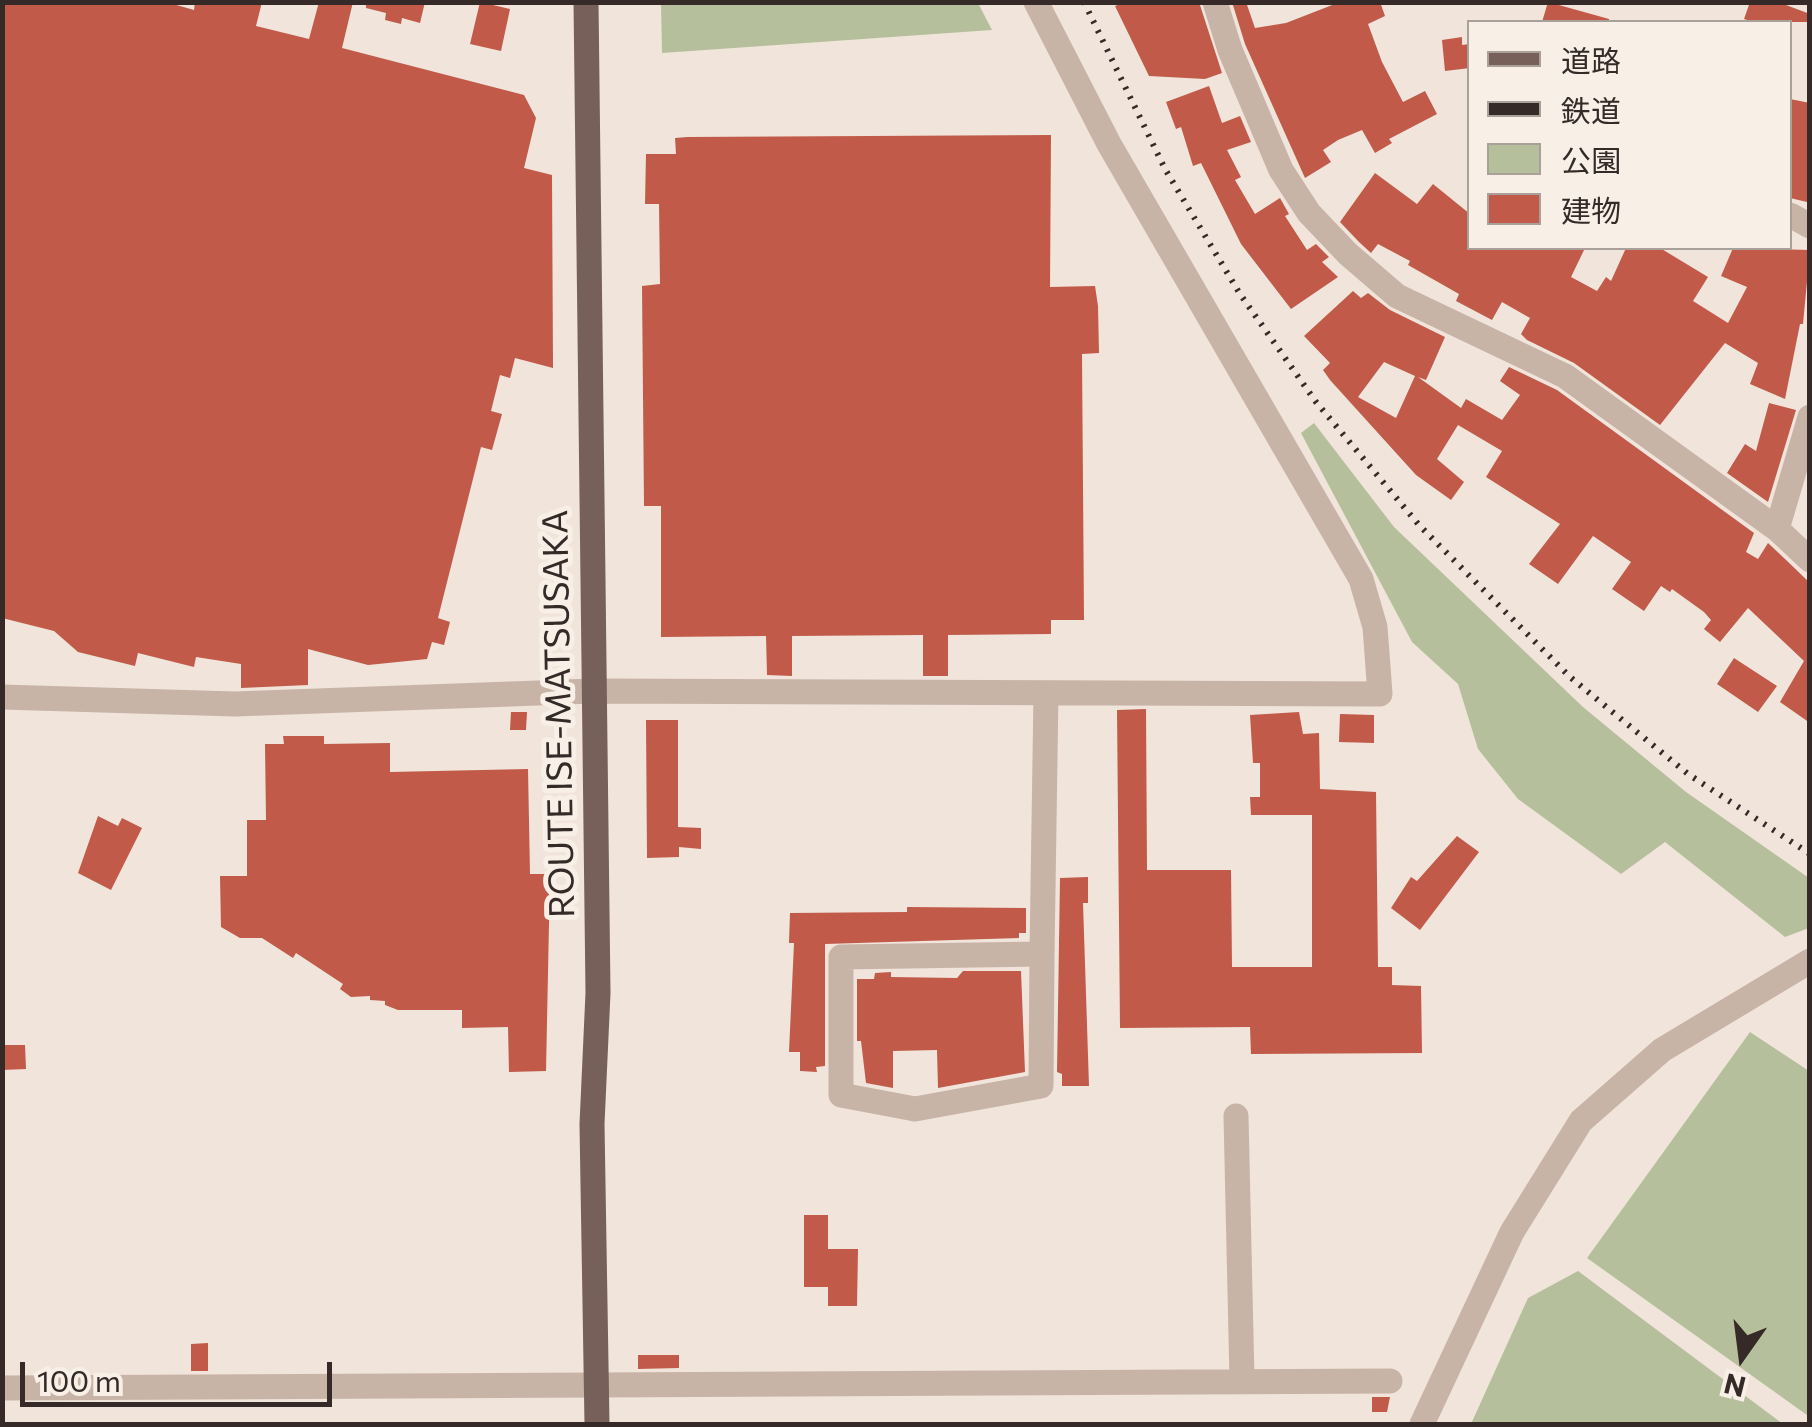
<!DOCTYPE html>
<meta charset="utf-8">
<style>
body{margin:0}
#map{position:relative;width:1812px;height:1427px;overflow:hidden;background:#f0e4db;font-family:Commissioner,"Noto Sans JP",sans-serif}
canvas{display:block}
.frame{position:absolute;inset:0;border:5px solid #352a27;pointer-events:none}
.legend{position:absolute;left:1467px;top:20px;width:325px;height:230px;box-sizing:border-box;background:#f8efe7;border:2px solid #aaa09a;margin:0;padding:12px 18px;list-style:none;font-size:30px;color:#352a27}
.legend li{display:flex;align-items:center;gap:20px;height:50px}
.legend b{width:50px;border:2px solid #aaa09a}
.north{position:absolute;left:1692px;top:1307px;width:100px;height:100px;-webkit-text-stroke:8px #f8efe7;paint-order:stroke;rotate:194deg;font-size:28px;font-weight:700;line-height:40px;text-align:center;color:#352a27}
.north::after{content:'';display:block;margin:auto;width:35px;height:45px;background:#352a27;clip-path:polygon(50% 0,100% 100%,50% 72%,0 100%)}
.scale{position:absolute;left:20px;top:1362px;width:312px;height:45px;box-sizing:border-box;border:5px solid #352a27;border-top:0;padding-left:12px;font-size:30px;line-height:35px;white-space:nowrap;color:#352a27;-webkit-text-stroke:8px #f8efe7;paint-order:stroke}
</style>
<div id="map">
<canvas width="1812" height="1427"></canvas>
<div class="frame"></div>
<ul class="legend">
<li><b style="height:12px;background:#766059"></b>道路</li>
<li><b style="height:12px;background:#352a27"></b>鉄道</li>
<li><b style="height:28px;background:#b6bf9b"></b>公園</li>
<li><b style="height:28px;background:#c15a48"></b>建物</li>
</ul>
<div class="north">N</div>
<div class="scale">100 m</div>
</div>
<script>
const c = document.querySelector('canvas').getContext('2d');
c.lineJoin = 'round';
function fillPath(path, color) { c.fillStyle = color; c.fill(path, 'evenodd'); }
const poly = rows => new Path2D(rows.map(r => 'M' + r).join(''));
function stroke(path, color, width, dash) { c.strokeStyle = color; c.lineWidth = width; c.lineCap = dash ? 'butt' : 'round'; c.setLineDash(dash || []); c.stroke(path); }
function drawText(font, color, halo, rows, align = 'center') {
  c.font = font + ' Commissioner,sans-serif'; c.lineWidth = 10; c.setLineDash([]); c.textBaseline = 'middle'; c.strokeStyle = halo; c.fillStyle = color; for (const [text, x, y, turn = 0] of rows) {
    c.save(); c.translate(x, y); c.rotate((+turn || 0) * Math.PI / 180); c.textAlign = isNaN(turn) ? turn : align; if (halo) c.strokeText(text, 0, 0); c.fillText(text, 0, 0); c.restore();
  }
}
fillPath(poly([
 [661,3,978,3,992,30,662,53],
 [1314,423,1394,527,1583,707,1686,792,1809,878,1809,928,1785,937,1665,842,1621,874,1518,799,1478,749,1458,684,1412,642,1301,433],
 [1750,1032,1809,1071,1807,1415,1587,1258],
 [1578,1271,1783,1424,1471,1424,1528,1298]
]), '#b6bf9b');
fillPath(poly([
 [2,2,166,2,194,10,195,2,262,2,256,26,309,39,319,2,353,2,342,48,524,95,536,118,524,168,552,175,553,368,515,358,510,378,500,375,491,411,502,414,492,450,481,447,438,618,450,622,444,645,432,642,427,659,368,665,308,649,308,685,241,688,241,664,196,657,194,667,138,653,135,666,78,652,54,631,2,618],
 [366,2,425,2,420,23,402,18,401,24,385,20,386,13,366,8],
 [480,2,510,9,501,51,470,44],
 [1126,2,1199,2,1222,73,1205,79,1149,76,1115,6],
 [1232,2,1246,2,1255,28,1286,23,1340,2,1380,2,1385,16,1368,24,1382,62,1403,102,1425,91,1437,114,1389,139,1392,143,1375,153,1362,130,1338,140,1323,150,1331,162,1305,178,1245,44],
 [1548,2,1609,19,1609,22,1542,22],
 [1750,2,1778,2,1810,14,1810,22,1754,22,1744,19],
 [1462,37,1462,45,1470,44,1470,68,1445,71,1442,40],
 [1209,86,1222,123,1240,116,1251,142,1227,150,1241,177,1235,180,1255,214,1280,198,1289,214,1285,216,1307,250,1316,244,1329,257,1322,262,1338,277,1291,309,1241,244,1201,163,1193,166,1181,127,1176,129,1166,102],
 [1790,99,1810,103,1807,202,1790,198],
 [1051,135,1050,287,1095,286,1098,306,1099,353,1082,354,1084,620,1051,620,1051,634,948,635,948,676,923,676,923,635,792,636,792,676,767,675,766,636,661,637,661,506,644,506,642,286,660,284,659,204,645,204,646,154,676,154,675,138,687,137],
 [1375,173,1417,204,1433,184,1470,214,1470,248,1585,248,1571,277,1597,291,1606,277,1611,281,1626,248,1660,248,1708,277,1693,301,1728,323,1747,287,1721,276,1733,248,1810,250,1803,324,1800,324,1785,399,1750,384,1758,363,1725,343,1660,425,1574,363,1527,340,1521,334,1530,318,1502,302,1492,320,1456,301,1459,294,1408,265,1410,261,1378,244,1371,253,1359,242,1340,222],
 [1353,291,1361,298,1368,293,1390,310,1445,337,1426,380,1418,377,1461,408,1466,399,1502,420,1520,395,1500,381,1509,367,1557,390,1754,533,1746,552,1758,559,1768,543,1785,559,1810,583,1810,723,1780,702,1804,661,1748,608,1720,642,1704,629,1711,620,1704,612,1672,589,1670,592,1661,586,1644,611,1612,589,1631,562,1593,536,1558,584,1529,564,1560,524,1486,477,1502,451,1458,425,1437,459,1464,482,1451,500,1416,475,1330,380,1323,370,1330,363,1304,336],
 [1384,362,1415,376,1396,418,1358,397],
 [1769,403,1796,410,1768,502,1727,473,1745,444,1756,451],
 [1734,658,1777,686,1758,712,1717,684],
 [1146,709,1147,870,1231,870,1232,967,1312,967,1312,815,1251,815,1250,797,1260,797,1260,763,1253,763,1250,715,1299,712,1303,734,1319,733,1320,789,1376,792,1378,967,1392,967,1392,985,1421,986,1422,1053,1251,1054,1250,1027,1120,1028,1117,710],
 [511,712,527,712,526,730,510,730],
 [1340,714,1374,715,1374,743,1339,742],
 [646,720,678,720,678,827,701,828,701,849,679,847,679,857,647,858],
 [283,736,324,736,324,744,390,743,390,772,528,769,530,874,550,874,546,1071,509,1072,508,1027,462,1028,462,1010,398,1010,385,1005,385,1001,370,1000,370,996,351,997,340,989,343,984,296,953,293,958,262,938,240,938,221,927,220,876,247,876,247,820,266,820,265,744,284,744],
 [98,816,118,826,122,818,142,828,111,890,78,873],
 [1457,836,1479,852,1420,930,1391,908,1411,877,1417,881],
 [1088,877,1088,903,1083,903,1089,1086,1062,1086,1062,1074,1057,1072,1060,878],
 [907,907,1026,908,1026,933,1019,933,1019,938,825,944,825,1066,816,1067,817,1072,800,1071,800,1052,789,1052,794,943,789,943,790,913,907,912],
 [963,971,1021,971,1025,1072,938,1088,937,1050,893,1051,893,1088,866,1083,861,1041,857,1041,857,979,874,979,875,973,891,972,891,977,957,978],
 [2,1045,25,1045,26,1069,2,1070],
 [804,1215,828,1215,828,1249,858,1249,857,1306,828,1306,828,1287,804,1287],
 [208,1343,208,1371,191,1371,191,1344],
 [638,1355,679,1355,679,1368,638,1369],
 [1372,1397,1390,1397,1387,1412,1372,1412]
]), '#c15a48');
stroke(poly([
 [1215,2,1230,50,1281,170,1309,213,1348,254,1397,296,1565,376,1777,529,1810,560],
 [1790,215,1810,226],
 [1777,529,1810,417],
 [2,697,235,704,593,691,1380,694,1375,627,1361,579,1109,144,1036,2],
 [1042,954,1041,1086,915,1109,841,1095,841,957,1042,954],
 [1042,954,1046,693],
 [1236,1116,1242,1380],
 [2,1388,1390,1381],
 [1422,1424,1512,1232,1581,1121,1662,1050,1810,961]
]), '#c8b3a7', 25);
stroke(poly([
 [586,2,598,993,592,1124,597,1424]
]), '#766059', 25);
stroke(poly([
 [1084,2,1165,169,1240,294,1316,402,1419,525,1570,677,1688,774,1810,854]
]), '#352a27', 6, [2.5, 8]);
drawText('35px', '#352a27', '#f8efe7', [
 ["ROUTE ISE-MATSUSAKA",559,714,-91]
]);
</script>
